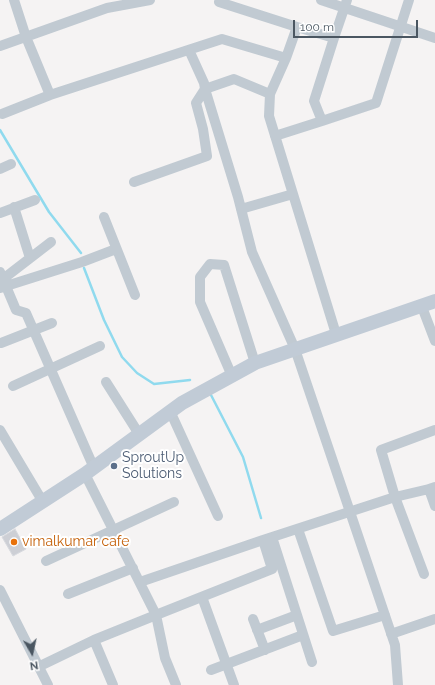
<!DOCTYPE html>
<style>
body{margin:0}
#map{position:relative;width:435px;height:685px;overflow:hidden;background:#f5f3f3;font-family:Raleway,sans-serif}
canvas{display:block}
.north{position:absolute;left:12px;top:633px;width:40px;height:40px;-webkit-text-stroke:3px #fff;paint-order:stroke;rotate:171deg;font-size:11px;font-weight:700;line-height:16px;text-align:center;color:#4a5661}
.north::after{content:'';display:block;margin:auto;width:14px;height:18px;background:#4a5661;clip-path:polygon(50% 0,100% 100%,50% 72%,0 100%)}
.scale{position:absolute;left:293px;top:20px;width:125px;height:18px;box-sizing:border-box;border:2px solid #4a5661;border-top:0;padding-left:5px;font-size:12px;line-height:14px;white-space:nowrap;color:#4a5661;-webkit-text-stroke:3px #fff;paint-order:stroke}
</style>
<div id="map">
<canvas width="435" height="685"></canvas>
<div class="north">N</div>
<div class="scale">100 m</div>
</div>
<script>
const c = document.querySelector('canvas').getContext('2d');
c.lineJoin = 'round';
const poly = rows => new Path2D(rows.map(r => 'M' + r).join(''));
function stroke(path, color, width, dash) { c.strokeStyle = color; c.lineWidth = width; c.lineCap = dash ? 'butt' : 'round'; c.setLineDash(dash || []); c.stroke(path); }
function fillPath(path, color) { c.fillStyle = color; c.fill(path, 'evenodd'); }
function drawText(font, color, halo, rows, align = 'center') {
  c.font = font + ' Raleway,sans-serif'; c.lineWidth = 4; c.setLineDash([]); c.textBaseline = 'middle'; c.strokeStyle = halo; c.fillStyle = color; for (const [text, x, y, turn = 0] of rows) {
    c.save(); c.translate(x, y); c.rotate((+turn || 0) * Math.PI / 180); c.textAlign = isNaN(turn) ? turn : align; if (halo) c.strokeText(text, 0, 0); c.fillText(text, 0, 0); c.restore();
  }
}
stroke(poly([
 [0,130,49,212,81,253],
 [84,268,104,320,122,357,137,373,154,384,190,380],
 [211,395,243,457,261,518]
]), '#90daee', 2.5);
const building = poly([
 [15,529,26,549,13,556,2,537,15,529]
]);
fillPath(building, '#cdcfd5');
stroke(building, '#d7d9de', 1);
stroke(poly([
 [14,0,26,37,50,95],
 [321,0,435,38],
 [219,2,297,27],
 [334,38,347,0],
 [0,46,107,8,150,0],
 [286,58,270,94,269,116,336,334],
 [270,94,234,79,205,89,238,197,252,252,295,349,395,645,398,685],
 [2,114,50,95,222,39,286,58,297,27,334,38,314,101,322,121,275,136],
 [322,121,376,103,409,0],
 [0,169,11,164],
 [134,182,207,156,203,129,196,103,205,89,204,83,189,50],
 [14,207,30,258],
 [241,209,293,194],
 [0,213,35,200],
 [104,217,135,295],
 [0,272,16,310,26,313,94,468],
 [3,279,51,242],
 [0,288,82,262,116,249],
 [422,307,435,341],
 [1,343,52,323],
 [232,376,200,302,200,277,210,264,224,265,255,363],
 [106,382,139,434],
 [13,386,100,346],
 [170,411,218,516],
 [0,430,43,502],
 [85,474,156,615,94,640,113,685],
 [435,487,429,489,435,506],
 [298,529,333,631,385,615],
 [272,537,312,662],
 [46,561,174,502],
 [424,574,395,497,381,450,435,430],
 [140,582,263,540],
 [0,590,48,685],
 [68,594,133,568],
 [202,597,234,685],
 [253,619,265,650],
 [257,630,297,615],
 [391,634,435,619],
 [40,666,94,640],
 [211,670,303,635],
 [176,685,165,658,156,615,272,569,263,540,395,497,429,489]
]), '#c1cad2', 10);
stroke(poly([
 [0,529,85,474,182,403,255,363,435,301]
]), '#c1cbd6', 14);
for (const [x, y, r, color] of [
 [114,466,4,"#5c6f8a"],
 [14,542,4,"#e8710a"]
]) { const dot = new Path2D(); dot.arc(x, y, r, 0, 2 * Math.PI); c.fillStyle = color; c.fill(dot); stroke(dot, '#fff', 1.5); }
drawText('14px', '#4e5e75', '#fff', [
 ["SproutUp",122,458],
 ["Solutions",122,474]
], 'left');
drawText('14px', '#c56008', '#fff', [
 ["vimalkumar cafe",22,542]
], 'left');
</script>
